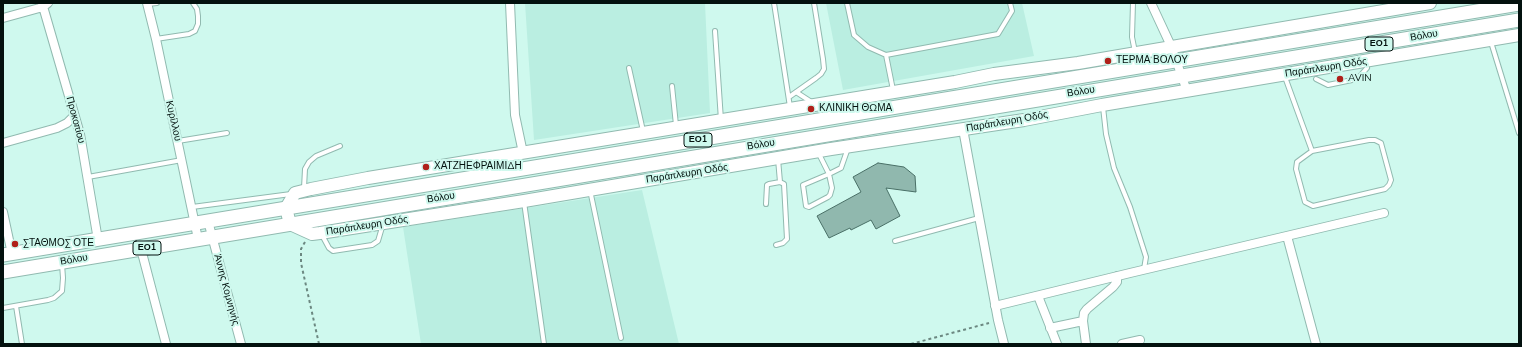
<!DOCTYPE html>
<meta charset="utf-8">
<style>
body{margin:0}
#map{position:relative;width:1522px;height:347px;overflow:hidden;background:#cff9ee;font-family:"Nunito Sans",sans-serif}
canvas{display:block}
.frame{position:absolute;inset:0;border:4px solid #03110e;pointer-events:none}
</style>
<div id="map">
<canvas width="1522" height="347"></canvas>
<div class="frame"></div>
</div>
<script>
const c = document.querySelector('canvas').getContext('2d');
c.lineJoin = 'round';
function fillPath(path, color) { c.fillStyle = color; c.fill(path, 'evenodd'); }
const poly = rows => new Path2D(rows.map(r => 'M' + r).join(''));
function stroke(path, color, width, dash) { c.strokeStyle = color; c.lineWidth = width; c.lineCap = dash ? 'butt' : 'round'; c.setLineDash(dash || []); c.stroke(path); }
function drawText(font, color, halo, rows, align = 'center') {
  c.font = font + ' "Nunito Sans",sans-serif'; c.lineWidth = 4; c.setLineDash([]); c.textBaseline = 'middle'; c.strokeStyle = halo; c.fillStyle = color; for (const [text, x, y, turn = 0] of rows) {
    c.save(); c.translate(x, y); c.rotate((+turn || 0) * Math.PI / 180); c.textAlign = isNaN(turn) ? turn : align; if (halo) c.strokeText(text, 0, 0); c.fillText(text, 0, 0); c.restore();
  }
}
fillPath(poly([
 [525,3,705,3,710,113,534,140],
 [826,3,1022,3,1034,56,843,90],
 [642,190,679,344,421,344,403,227]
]), '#baeee1');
const building = poly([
 [878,163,904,167,915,176,916,192,886,188,900,216,876,229,871,220,851,230,850,228,829,238,817,216,861,192,853,177,878,163]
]);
fillPath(building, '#90b8ae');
stroke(building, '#496f66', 1);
const lane = poly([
 [774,3,790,107],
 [847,3,854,35,868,47,886,55,998,34,1012,11,1010,3],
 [1133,3,1132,37,1135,52],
 [148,4,157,3],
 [715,31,721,120],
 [156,39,189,34,195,31,198,24,198,16,197,9,193,3],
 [1491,42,1519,133],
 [886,55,893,90],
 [629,68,643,131],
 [1285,77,1312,151],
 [1316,79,1328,85,1352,80,1360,76,1367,68],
 [672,86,676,125],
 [796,92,813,103],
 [789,97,816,78,821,74,824,69,823,59,814,3],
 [1103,107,1106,134,1114,168,1130,207,1146,257,1144,269],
 [1369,140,1375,140,1381,143,1391,180,1389,185,1385,189,1313,206,1305,202,1296,169,1297,162,1301,159,1312,151,1369,140],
 [178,141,227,133],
 [819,154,829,174,841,168,848,148],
 [829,174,832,188,830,195,828,197,809,207,806,206,803,185,829,174],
 [88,177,182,160],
 [304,188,305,169,309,162,316,156,340,146],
 [590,190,621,338],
 [524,202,544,344],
 [766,204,767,185,769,184,780,182],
 [192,207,291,194],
 [322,235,329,248,333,251,372,245,378,241,383,224],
 [895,241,979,218],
 [776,245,783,243,787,239,784,184,780,182,778,159],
 [16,306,22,344],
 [3,308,48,300,54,298,62,291,63,278,62,264]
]);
const street = poly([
 [42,3,80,134,98,240],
 [147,3,156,39,198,239],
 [510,3,515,115,523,153],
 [1151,3,1171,46,1187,91],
 [3,18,43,7,48,3],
 [963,129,998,320,1004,344],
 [3,143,57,128,67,123,74,116],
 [3,212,12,254],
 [208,221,241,344],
 [1287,236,1316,344],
 [141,249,166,344],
 [1038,296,1057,344],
 [995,306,1130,273,1384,213],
 [1050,328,1083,321],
 [1086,344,1083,321,1084,313,1087,309,1113,287,1117,282,1117,276],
 [1122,344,1140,340]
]);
const secondary = poly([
 [1430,3,1078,63,994,74,955,82,368,178,311,189,295,193,286,208,290,224,312,234,320,233,524,201,831,149,1024,120,1102,105,1519,35]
]);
const primary = poly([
 [3,255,1519,4],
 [3,272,1519,20]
]);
stroke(lane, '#91bab0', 6);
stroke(street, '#91bab0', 10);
stroke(secondary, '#91bab0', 14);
stroke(primary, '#91bab0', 15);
stroke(poly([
 [305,242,301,249,301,263,319,344],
 [911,344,989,323]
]), '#6c8881', 2, [3, 3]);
stroke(lane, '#fff', 4);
stroke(street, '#fff', 8);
stroke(secondary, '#fff', 12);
stroke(primary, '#fff', 13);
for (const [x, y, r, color] of [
 [1108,61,4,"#b0201a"],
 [1340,79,4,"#b0201a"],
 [811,109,4,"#b0201a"],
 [426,167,4,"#b0201a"],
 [15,244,4,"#b0201a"]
]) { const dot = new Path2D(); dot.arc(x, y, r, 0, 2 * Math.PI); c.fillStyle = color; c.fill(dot); stroke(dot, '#cff9ee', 1.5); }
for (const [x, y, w] of [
 [1379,44,28],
 [698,140,28],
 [147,248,28]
]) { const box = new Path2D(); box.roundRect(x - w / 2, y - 7, w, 14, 3); c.fillStyle = '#cff9ee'; c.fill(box); stroke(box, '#03110e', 1); }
drawText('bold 9px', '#03110e', null, [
 ["ΕΟ1",1379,44],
 ["ΕΟ1",698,140],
 ["ΕΟ1",147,248]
]);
drawText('10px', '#03110e', '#cff9ee', [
 ["Βόλου",1424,36,-10],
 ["Παράπλευρη Οδός",1326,68,-9],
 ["Βόλου",1081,92,-9],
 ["Προκοπίου",75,120,75],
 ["Κυρίλλου",173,121,77],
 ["Παράπλευρη Οδός",1007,122,-10],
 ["Βόλου",761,145,-9],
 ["Παράπλευρη Οδός",687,174,-9],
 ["Βόλου",441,198,-9],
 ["Παράπλευρη Οδός",367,226,-9],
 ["Βόλου",74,260,-10],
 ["Άννης Κομνηνής",226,290,75]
]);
drawText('10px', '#03110e', '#cff9ee', [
 ["ΤΕΡΜΑ ΒΟΛΟΥ",1116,61],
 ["AVIN",1348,79],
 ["ΚΛΙΝΙΚΗ ΘΩΜΑ",819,109],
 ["ΧΑΤΖΗΕΦΡΑΙΜΙΔΗ",434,167],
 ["ΣΤΑΘΜΟΣ ΟΤΕ",23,244]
], 'left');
</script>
